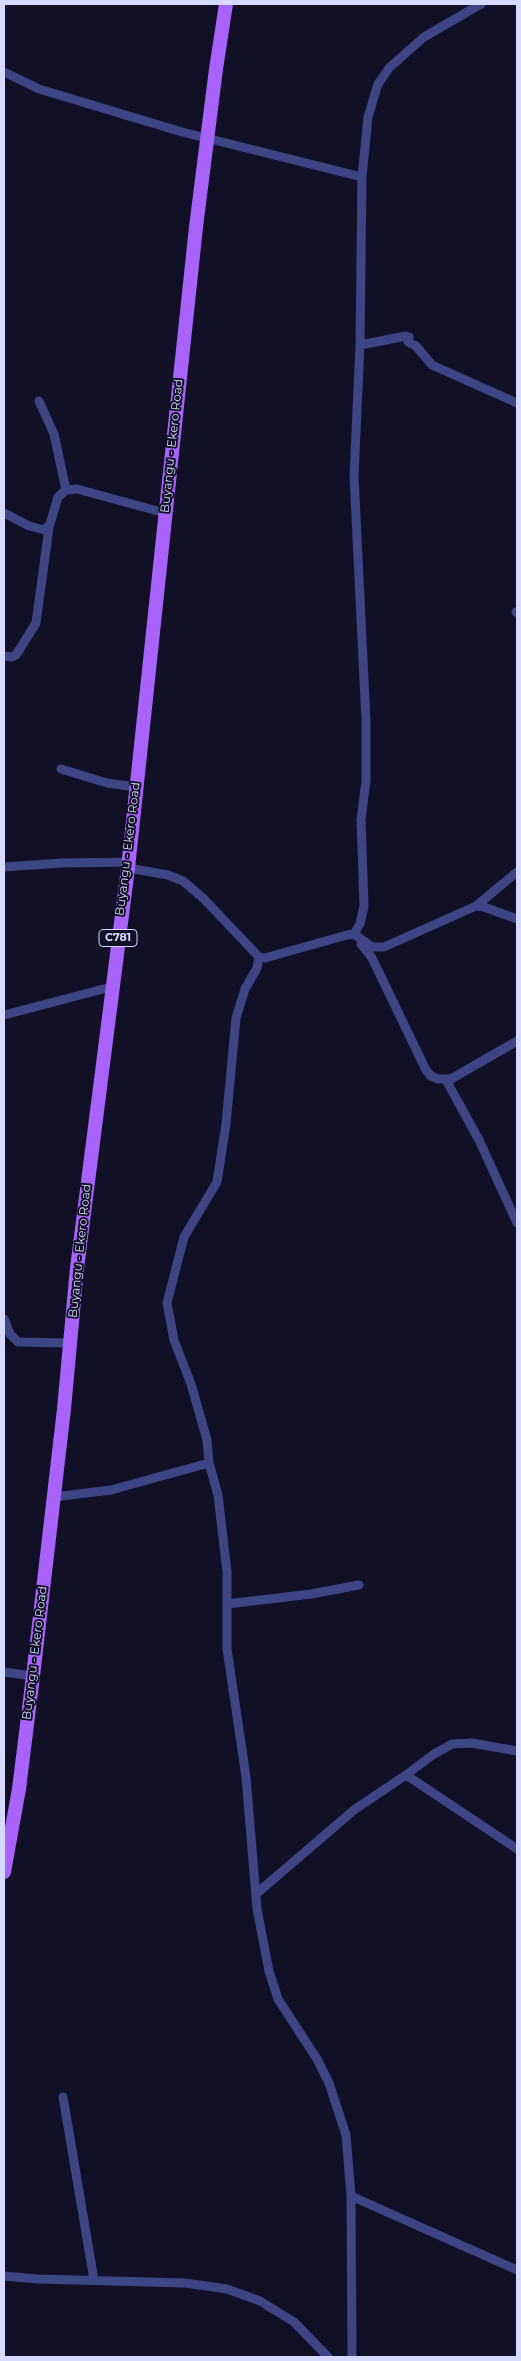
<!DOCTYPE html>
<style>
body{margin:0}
#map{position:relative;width:521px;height:2361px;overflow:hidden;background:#111027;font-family:Montserrat,sans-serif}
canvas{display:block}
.frame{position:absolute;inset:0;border:5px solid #d7d9fe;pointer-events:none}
</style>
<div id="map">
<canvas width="521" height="2361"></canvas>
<div class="frame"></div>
</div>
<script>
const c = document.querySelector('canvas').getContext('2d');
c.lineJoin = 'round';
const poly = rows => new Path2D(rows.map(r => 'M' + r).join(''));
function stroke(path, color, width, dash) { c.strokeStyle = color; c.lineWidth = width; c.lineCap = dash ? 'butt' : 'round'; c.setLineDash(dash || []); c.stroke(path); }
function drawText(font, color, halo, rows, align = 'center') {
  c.font = font + ' Montserrat,sans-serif'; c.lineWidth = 4; c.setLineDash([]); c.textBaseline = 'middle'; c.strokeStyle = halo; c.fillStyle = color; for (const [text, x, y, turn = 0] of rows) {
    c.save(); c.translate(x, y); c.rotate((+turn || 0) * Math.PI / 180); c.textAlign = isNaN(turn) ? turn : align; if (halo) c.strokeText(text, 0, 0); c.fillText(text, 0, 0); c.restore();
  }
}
stroke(poly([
 [4,72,39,89,182,132,362,177,368,117,378,84,389,68,424,37,481,4],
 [360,345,406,336,409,337,408,342,416,346,432,365,517,403],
 [39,401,54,434,66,490],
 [4,513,29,526,45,530,50,524,58,497,66,490,77,489,165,513],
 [516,612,517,613],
 [4,656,12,657,16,655,36,623,49,528],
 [61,769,107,783,136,787],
 [4,867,62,863,128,862],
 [128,868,168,875,183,881,203,898,259,957,265,958,347,935,354,934,372,947,384,947,476,906,484,907,517,919],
 [476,906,517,872],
 [354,934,360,924,364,906,361,819,366,781,366,721,354,476,360,345,362,177],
 [361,944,372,958,426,1070,431,1076,438,1079,451,1079,517,1041],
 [259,957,257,968,245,989,236,1018,226,1124,217,1182,184,1237,167,1303,174,1340,191,1384,207,1440,209,1463,218,1495,227,1572,227,1649,246,1777,257,1909,269,1971,278,1999,317,2059,329,2083,346,2135,351,2196,352,2357],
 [4,1015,111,987],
 [446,1080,479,1140,517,1223],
 [4,1319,10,1334,18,1342,70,1343],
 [54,1497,111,1490,209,1463],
 [227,1604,311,1594,359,1585],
 [4,1672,33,1676],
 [406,1775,434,1754,452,1744,472,1743,517,1751],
 [256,1894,354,1810,406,1775,517,1849],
 [63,2097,94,2280],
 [351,2196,517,2270],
 [4,2276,38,2279,185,2283,227,2289,260,2301,294,2322,328,2357]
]), '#3d4584', 9);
stroke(poly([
 [4,1872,19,1789,33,1676,64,1409,77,1268,128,868,196,227,216,69,226,4]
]), '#a962fa', 14);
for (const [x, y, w] of [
 [118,938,38]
]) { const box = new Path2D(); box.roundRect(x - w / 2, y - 8.5, w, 17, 4); c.fillStyle = '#111027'; c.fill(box); stroke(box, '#d7d9fe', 1); }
drawText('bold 11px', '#d7d9fe', null, [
 ["C781",118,938]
]);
drawText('12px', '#d7d9fe', '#111027', [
 ["Buyangu - Ekero Road",172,446,-84],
 ["Buyangu - Ekero Road",128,849,-83],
 ["Buyangu - Ekero Road",80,1251,-84],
 ["Buyangu - Ekero Road",35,1653,-83]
]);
</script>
